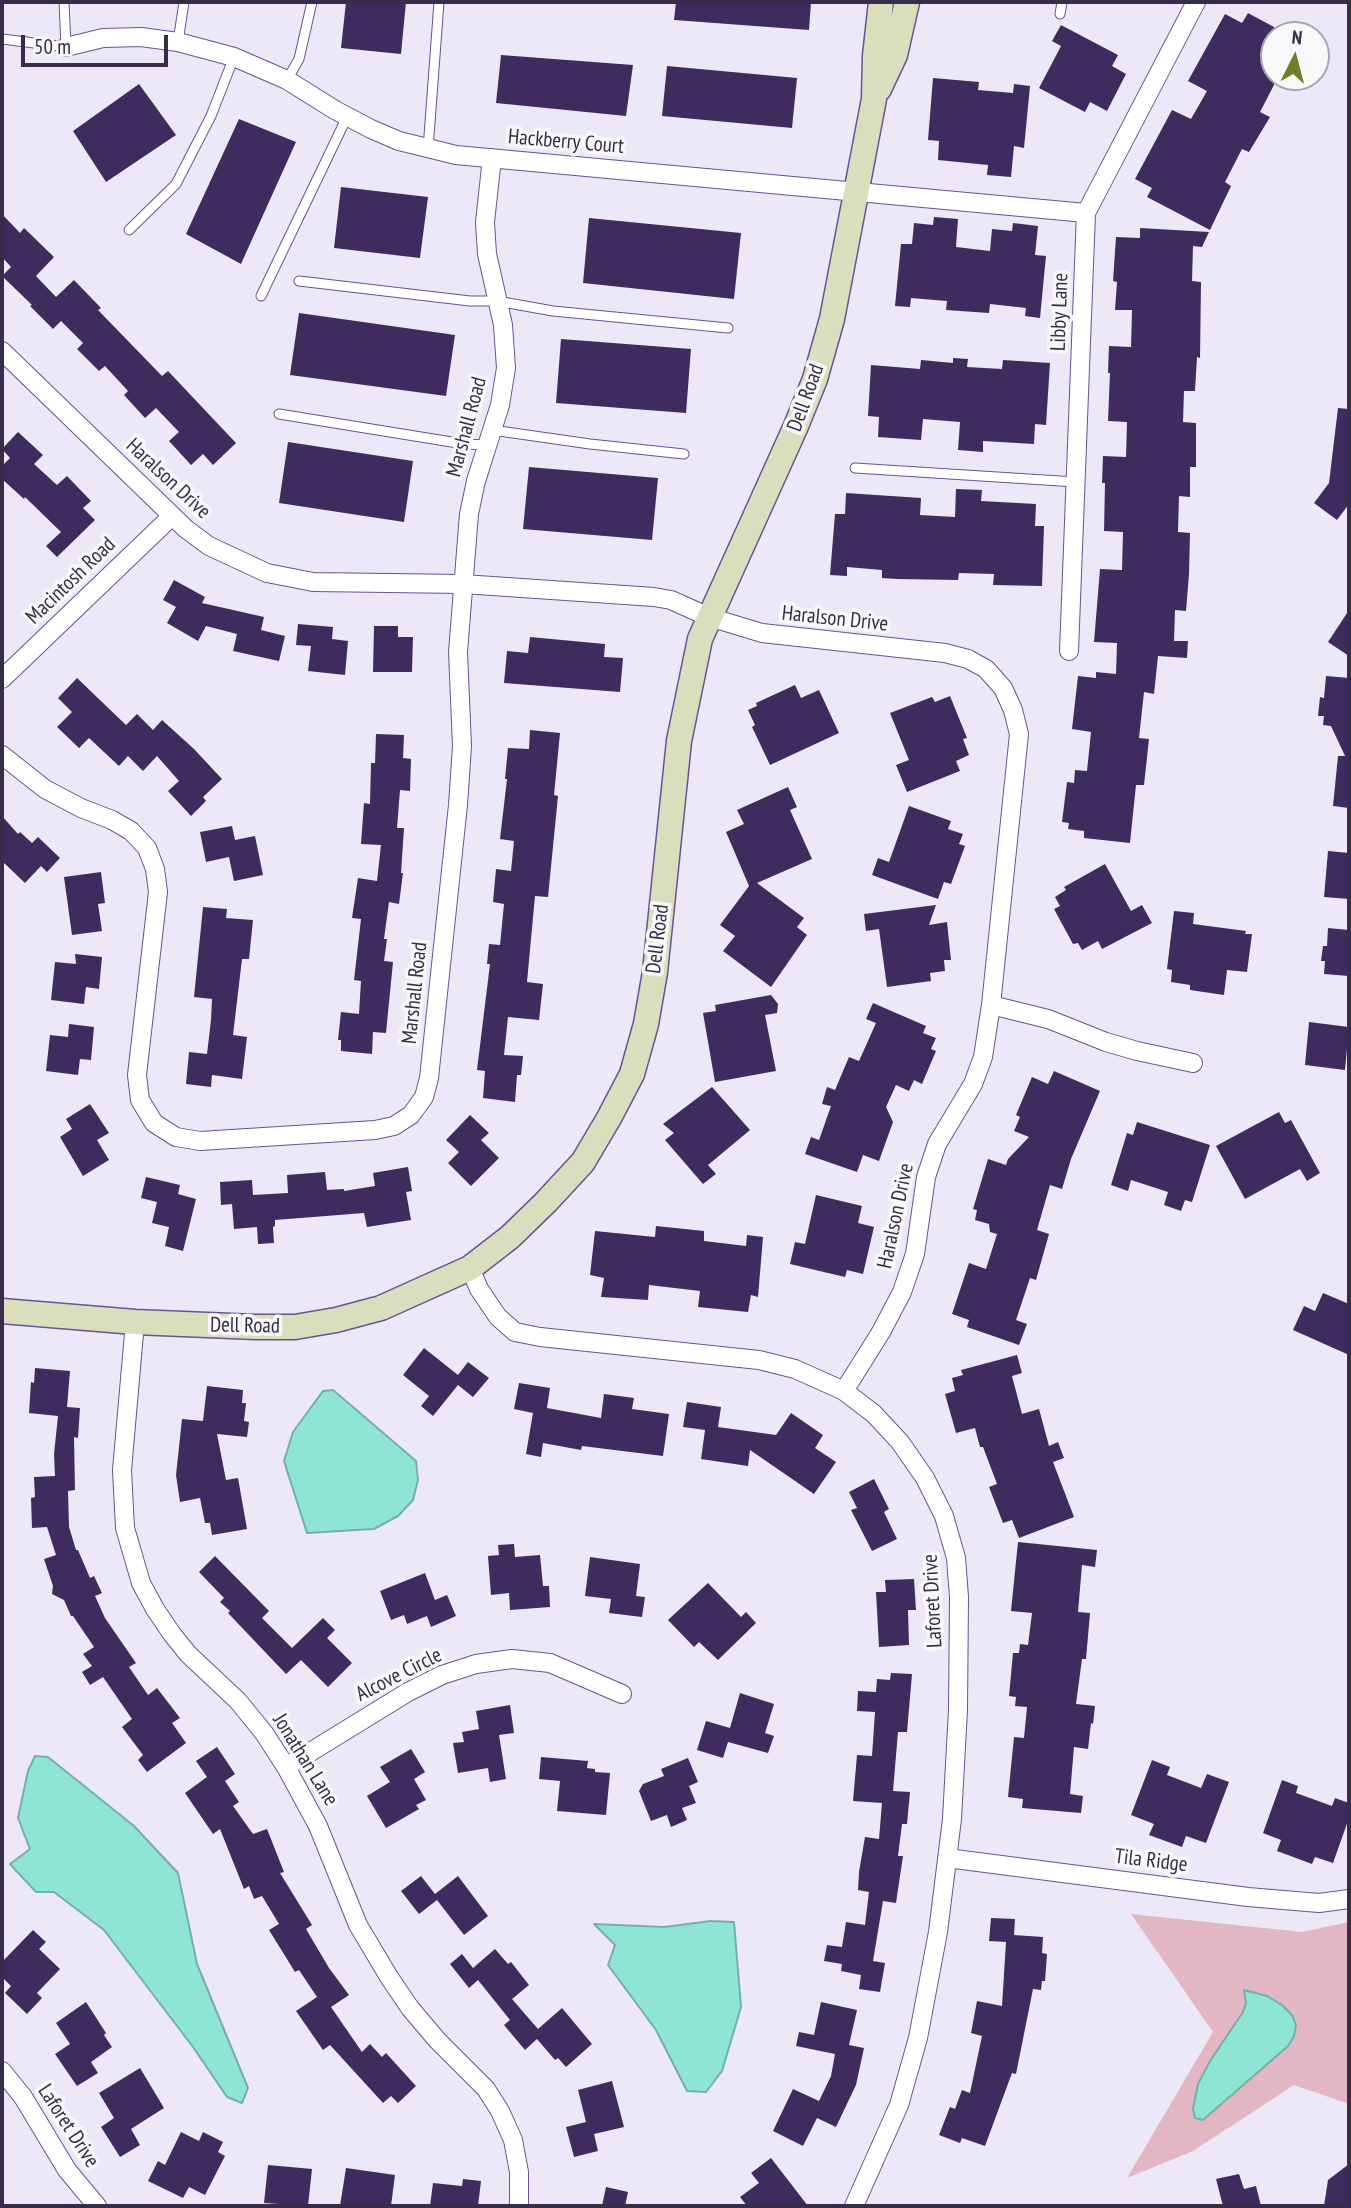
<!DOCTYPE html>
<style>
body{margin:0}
#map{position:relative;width:1351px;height:2208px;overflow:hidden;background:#ede8f8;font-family:"PT Sans Narrow",sans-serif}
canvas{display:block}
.frame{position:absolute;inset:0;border:4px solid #372c4a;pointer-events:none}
.north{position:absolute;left:1260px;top:21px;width:70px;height:70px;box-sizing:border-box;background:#f8f8f8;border:2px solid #aba6b2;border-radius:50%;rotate:6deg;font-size:19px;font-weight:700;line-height:28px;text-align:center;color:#372c4a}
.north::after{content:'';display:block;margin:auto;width:24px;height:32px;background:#6e7e2d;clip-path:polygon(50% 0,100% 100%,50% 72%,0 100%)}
.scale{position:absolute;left:21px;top:35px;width:147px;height:32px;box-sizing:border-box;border:4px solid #372c4a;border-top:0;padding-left:9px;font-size:21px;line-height:24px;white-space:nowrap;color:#372c4a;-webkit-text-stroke:5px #f8f8f8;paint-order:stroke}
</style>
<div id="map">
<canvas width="1351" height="2208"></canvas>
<div class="frame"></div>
<div class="north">N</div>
<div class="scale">50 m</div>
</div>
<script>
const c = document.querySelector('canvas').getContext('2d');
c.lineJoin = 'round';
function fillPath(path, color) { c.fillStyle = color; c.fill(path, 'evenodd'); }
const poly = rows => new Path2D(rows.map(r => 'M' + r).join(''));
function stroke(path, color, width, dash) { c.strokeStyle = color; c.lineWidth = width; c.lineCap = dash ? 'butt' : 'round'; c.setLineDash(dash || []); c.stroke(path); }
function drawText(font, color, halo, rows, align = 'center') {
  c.font = font + ' "PT Sans Narrow",sans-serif'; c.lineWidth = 7; c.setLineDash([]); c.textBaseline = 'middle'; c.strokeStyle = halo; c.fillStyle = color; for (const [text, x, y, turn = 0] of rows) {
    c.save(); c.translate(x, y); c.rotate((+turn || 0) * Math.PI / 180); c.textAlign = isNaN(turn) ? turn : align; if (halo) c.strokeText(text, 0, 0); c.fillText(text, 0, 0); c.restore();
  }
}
fillPath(poly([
 [1131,1914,1302,1932,1349,1922,1349,2104,1294,2085,1193,2151,1127,2178,1213,2032]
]), '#e3b6c3');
const water = poly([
 [333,1390,416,1461,418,1480,413,1500,398,1516,374,1529,307,1533,284,1461,293,1432,323,1391,333,1390],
 [35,1756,48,1757,134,1826,178,1873,197,1964,248,2088,242,2103,227,2097,193,2047,104,1930,54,1892,36,1892,10,1864,30,1849,18,1818,28,1771,35,1756],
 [711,1921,734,1922,741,2007,722,2071,706,2092,687,2091,656,2030,608,1965,615,1945,594,1924,664,1927,711,1921],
 [1244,1990,1267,1996,1282,2005,1292,2015,1296,2025,1294,2036,1288,2046,1203,2120,1195,2118,1193,2109,1198,2084,1210,2061,1243,2012,1246,2003,1244,1990]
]);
fillPath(water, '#8fe5d4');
stroke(water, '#75aeab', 2);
fillPath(poly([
 [346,2,406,2,401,54,341,48],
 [676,2,811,2,809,30,674,20],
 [1248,13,1274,27,1274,85,1260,112,1270,117,1249,152,1242,149,1225,182,1231,186,1210,230,1147,197,1152,188,1135,179,1172,110,1191,119,1207,91,1188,81,1225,14,1242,23],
 [1061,25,1118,55,1112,66,1126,74,1107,111,1090,102,1085,112,1039,88,1061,46,1052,41],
 [501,55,633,65,626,116,496,103],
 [667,66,797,78,792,128,662,116],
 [933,78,979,82,978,90,1013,93,1014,84,1030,86,1024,148,1014,146,1011,177,987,175,988,165,938,160,939,141,928,140],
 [139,84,176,135,106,182,73,131],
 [239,119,296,142,241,264,186,234],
 [341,187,428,197,420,258,334,248],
 [2,214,20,233,24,228,54,257,36,276,56,297,74,280,101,308,98,310,162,376,168,371,236,443,213,465,203,454,191,465,169,441,179,432,156,408,145,418,124,395,128,391,105,366,99,371,77,349,83,343,61,321,53,329,30,306,32,305,2,276,11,267,2,257],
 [934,217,958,219,956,247,990,251,992,229,1012,231,1013,223,1038,226,1035,255,1046,256,1040,318,1025,316,1026,308,990,304,989,313,946,310,947,301,911,298,910,307,895,306,901,244,912,244,914,223,933,225],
 [589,218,741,233,734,299,583,283],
 [1140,228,1209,232,1202,247,1193,246,1192,281,1201,282,1200,358,1197,357,1195,391,1184,391,1183,422,1196,423,1196,467,1190,467,1190,497,1179,496,1178,532,1190,533,1189,574,1186,611,1175,610,1174,641,1188,641,1187,658,1158,656,1154,694,1144,692,1139,738,1149,739,1144,785,1136,785,1130,843,1084,838,1084,831,1068,829,1069,823,1062,822,1067,782,1074,783,1075,770,1087,771,1091,732,1072,729,1078,676,1096,678,1096,672,1116,674,1117,643,1094,642,1100,569,1122,570,1123,532,1104,531,1105,483,1102,483,1103,456,1126,457,1127,422,1108,421,1110,373,1108,373,1109,346,1131,347,1132,310,1115,310,1117,282,1113,281,1116,237,1140,238],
 [299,313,455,335,446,396,290,375],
 [561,339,691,349,686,413,556,403],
 [953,358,968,359,967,367,1002,369,1003,360,1050,363,1046,425,1035,424,1034,444,983,441,983,452,958,450,960,422,923,419,921,440,878,437,879,417,868,416,871,365,920,369,921,360,953,363],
 [1338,408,1349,409,1349,504,1337,520,1314,503,1329,483],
 [18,432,43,455,34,464,57,485,67,476,91,501,83,508,95,520,57,557,46,546,61,532,25,497,24,499,2,479,2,466,10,458,2,449],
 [288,442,413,461,404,522,279,503],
 [529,467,658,478,652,540,523,529],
 [956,489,982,490,981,501,1036,504,1035,526,1044,526,1042,586,993,585,994,574,959,573,958,580,897,579,882,578,882,570,847,567,847,576,830,575,835,514,845,514,846,493,921,498,920,515,955,517],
 [174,580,205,597,202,603,264,617,261,630,285,636,279,661,233,651,237,634,206,626,198,641,167,623,176,607,163,600],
 [1349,610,1349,656,1328,642],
 [298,624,333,627,332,639,348,641,345,675,308,671,311,646,296,645],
 [374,626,398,626,398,637,413,637,412,672,373,672],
 [530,637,605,644,604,657,623,658,620,692,504,683,507,651,528,653],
 [1326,676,1349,678,1349,808,1333,806,1338,756,1345,756,1331,726,1323,725,1324,716,1318,716,1320,697,1324,698],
 [77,678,126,725,137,714,153,730,162,720,194,749,222,779,203,797,206,801,191,816,168,791,179,781,157,756,143,771,128,756,119,766,89,738,79,748,57,727,72,712,58,698],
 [795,685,801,698,819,690,839,733,770,765,752,727,755,725,748,710,757,706,756,703],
 [950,696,967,738,963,739,969,755,956,761,960,771,907,792,896,765,909,760,890,713,932,697,935,702],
 [530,730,560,733,554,795,558,796,548,897,535,896,527,982,543,984,539,1020,508,1017,504,1055,523,1056,521,1075,517,1075,515,1102,483,1098,485,1071,477,1070,490,964,487,964,489,944,500,945,504,904,493,902,496,869,511,871,514,841,500,839,507,779,505,779,508,748,529,749],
 [376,734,404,735,403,758,411,759,410,791,400,790,397,828,404,828,401,873,403,873,399,904,389,902,384,939,387,939,384,961,393,962,386,1033,373,1032,372,1054,341,1051,341,1040,338,1040,341,1012,359,1014,361,981,354,980,361,919,352,918,358,878,377,881,381,845,361,844,364,803,370,804,371,763,375,763],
 [788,787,797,807,790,810,812,859,757,883,804,918,797,927,807,935,771,987,723,951,735,936,720,925,749,886,726,832,744,824,737,810],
 [909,806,951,821,948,829,963,834,959,844,965,846,951,884,944,882,938,899,872,875,878,858,889,862],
 [2,816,18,834,20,832,32,843,38,837,60,858,47,872,41,866,25,883,2,861],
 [232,826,235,840,255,836,263,875,234,881,229,857,206,862,200,832],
 [1328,851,1349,853,1349,899,1324,897],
 [1105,864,1131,911,1142,905,1152,923,1102,949,1098,941,1082,950,1078,943,1073,944,1054,909,1060,906,1055,897,1066,890,1064,887],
 [101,872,105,903,98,904,102,931,72,935,64,877],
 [936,905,929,925,947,922,951,960,944,960,945,971,930,973,931,981,887,987,879,929,866,931,864,914],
 [203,907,227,909,226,918,253,920,249,959,242,959,233,1035,247,1037,242,1079,212,1075,211,1087,186,1084,189,1052,207,1054,211,1020,212,999,194,997],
 [1174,911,1194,913,1193,924,1246,931,1245,934,1252,934,1247,972,1227,970,1224,995,1190,990,1190,985,1171,982,1172,970,1167,969],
 [1328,928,1349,930,1349,976,1324,974,1325,961,1321,961,1323,946,1327,946],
 [75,954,102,957,99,989,86,987,84,1004,51,1000,55,962,76,964],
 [771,995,778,1004,777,1013,765,1015,776,1071,715,1082,703,1013,716,1011,715,1005],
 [873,1003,926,1026,923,1033,936,1038,931,1049,936,1051,922,1084,914,1080,909,1091,896,1085,886,1107,893,1122,879,1161,863,1155,857,1172,805,1154,811,1137,819,1140,831,1106,822,1104,827,1087,835,1090,849,1057,859,1061,876,1023,866,1019],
 [1309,1022,1349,1027,1345,1070,1305,1065],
 [69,1024,94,1027,91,1060,80,1059,78,1075,46,1071,50,1035,68,1037],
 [1054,1071,1100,1091,1071,1159,1062,1189,1050,1185,1037,1230,1049,1234,1036,1280,1030,1278,1016,1320,1027,1324,1019,1345,967,1327,969,1320,952,1314,969,1263,986,1269,997,1234,990,1232,989,1224,975,1220,977,1210,973,1209,988,1159,1006,1165,1008,1159,1029,1137,1014,1131,1020,1117,1016,1115,1032,1077,1048,1084],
 [712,1087,750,1130,708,1165,716,1174,703,1184,665,1140,674,1133,663,1124],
 [90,1104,109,1133,97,1140,109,1160,83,1176,60,1137,72,1129,66,1119],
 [1279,1112,1285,1123,1291,1120,1320,1173,1307,1181,1300,1169,1245,1199,1216,1146],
 [470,1115,489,1133,481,1140,499,1158,471,1186,448,1163,459,1152,446,1140],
 [1137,1122,1210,1145,1192,1202,1185,1200,1181,1211,1164,1205,1168,1192,1131,1180,1128,1191,1111,1185,1127,1133,1133,1135],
 [408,1167,412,1191,406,1192,411,1220,367,1227,364,1213,275,1220,275,1226,273,1227,274,1243,258,1244,257,1227,234,1229,232,1204,221,1205,220,1182,252,1180,253,1195,288,1193,287,1175,325,1172,327,1190,344,1189,344,1191,375,1186,373,1173],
 [146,1177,180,1185,178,1194,196,1199,183,1251,165,1246,169,1227,152,1223,157,1202,141,1198],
 [816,1195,862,1206,858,1223,874,1227,863,1274,847,1270,845,1277,790,1264,795,1242,805,1244],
 [656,1226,704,1231,704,1241,746,1246,747,1235,763,1237,758,1297,751,1295,748,1312,698,1307,700,1291,649,1285,648,1300,601,1297,604,1278,590,1275,595,1231,655,1237],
 [1323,1293,1349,1304,1349,1355,1293,1330,1304,1306,1315,1311],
 [424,1348,458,1375,468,1362,489,1378,473,1397,458,1385,433,1416,421,1406,429,1396,403,1375],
 [1017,1355,1022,1373,1012,1376,1022,1414,1039,1409,1049,1446,1058,1442,1064,1458,1053,1462,1074,1517,1019,1538,1012,1520,1003,1523,989,1487,997,1484,983,1447,980,1447,975,1428,956,1433,945,1394,955,1391,952,1378,963,1375,961,1370],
 [35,1368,70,1371,67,1407,80,1408,78,1438,74,1437,75,1490,68,1491,69,1527,76,1550,78,1550,90,1578,94,1576,102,1593,95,1596,105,1618,136,1663,129,1667,148,1695,157,1688,180,1718,172,1723,186,1743,147,1772,138,1760,143,1755,122,1727,132,1719,103,1677,90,1685,82,1672,92,1666,83,1654,94,1647,73,1616,71,1616,64,1600,52,1594,53,1586,44,1559,56,1555,47,1527,32,1528,31,1498,35,1497,34,1477,55,1476,54,1454,58,1416,29,1413,31,1382,34,1383],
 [519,1383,550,1388,547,1408,601,1418,604,1394,634,1398,632,1409,669,1414,663,1456,582,1446,581,1450,543,1443,541,1457,526,1454,533,1413,514,1409],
 [207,1386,243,1390,242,1403,246,1403,244,1421,249,1422,247,1437,217,1434,226,1480,238,1478,247,1529,212,1535,210,1523,205,1523,200,1498,180,1502,176,1475,182,1419,203,1421],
 [687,1402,721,1407,718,1427,776,1435,791,1413,823,1435,815,1448,836,1462,814,1494,750,1450,748,1466,701,1459,705,1430,683,1427],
 [874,1479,889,1509,884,1512,897,1539,872,1551,851,1510,857,1508,849,1492],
 [1018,1542,1097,1550,1095,1567,1082,1565,1078,1612,1090,1613,1086,1659,1082,1659,1076,1704,1095,1706,1093,1724,1091,1723,1088,1749,1074,1747,1070,1794,1083,1796,1081,1813,1022,1808,1023,1799,1008,1797,1014,1737,1024,1738,1027,1707,1015,1706,1016,1697,1009,1696,1013,1653,1019,1653,1020,1644,1028,1645,1032,1613,1011,1611],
 [514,1544,515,1557,540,1555,543,1586,549,1586,550,1607,510,1610,509,1593,491,1595,488,1556,499,1555,498,1545],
 [215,1556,269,1611,262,1618,292,1648,323,1618,335,1630,327,1638,352,1663,328,1687,301,1660,286,1674,228,1613,230,1611,220,1602,224,1598,199,1572],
 [590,1557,640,1564,636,1596,645,1597,642,1617,609,1613,611,1599,585,1596],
 [425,1573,435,1600,447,1595,456,1616,431,1627,427,1616,407,1624,404,1615,391,1620,380,1591],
 [914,1579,916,1610,908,1610,909,1645,879,1647,876,1592,886,1592,885,1580],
 [708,1583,741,1617,746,1612,756,1623,718,1660,699,1642,694,1647,668,1620],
 [891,1673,912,1674,907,1732,898,1732,893,1791,910,1792,907,1824,902,1824,898,1856,903,1856,896,1903,883,1901,873,1961,885,1963,880,1992,859,1989,861,1975,841,1971,842,1964,824,1961,827,1945,842,1947,846,1922,865,1925,869,1892,858,1890,859,1872,865,1837,879,1839,882,1803,853,1801,857,1755,872,1756,875,1712,857,1711,858,1691,876,1692,877,1679,890,1680],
 [740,1693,774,1704,765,1733,774,1736,768,1753,728,1742,723,1758,697,1750,706,1721,730,1728],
 [510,1705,514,1733,499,1735,506,1779,490,1782,488,1768,458,1773,453,1743,464,1742,462,1732,479,1729,476,1711],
 [217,1747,235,1774,225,1781,239,1802,233,1806,253,1834,267,1829,284,1872,280,1873,312,1925,306,1929,329,1968,349,1995,331,2007,362,2052,370,2044,382,2057,386,2053,416,2086,398,2103,391,2096,383,2103,330,2045,323,2050,296,2011,317,1997,299,1970,295,1972,269,1930,279,1924,262,1896,254,1899,249,1886,244,1889,220,1829,213,1834,185,1793,207,1777,196,1761],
 [411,1749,425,1772,414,1779,426,1800,416,1805,419,1809,386,1828,367,1796,390,1782,380,1767],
 [541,1757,588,1761,587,1768,595,1769,595,1772,610,1773,606,1815,557,1811,560,1781,539,1779],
 [688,1758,698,1782,689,1786,696,1803,682,1808,687,1820,671,1827,667,1815,651,1821,639,1791,643,1784,664,1776,661,1769],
 [1152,1760,1170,1767,1167,1775,1201,1788,1207,1774,1229,1782,1206,1843,1186,1836,1182,1847,1149,1835,1154,1824,1131,1815],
 [1282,1780,1298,1786,1296,1793,1332,1806,1335,1798,1349,1803,1349,1818,1333,1863,1315,1857,1312,1864,1277,1851,1281,1840,1263,1833],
 [421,1876,435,1894,458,1876,488,1916,464,1935,437,1900,419,1914,401,1891],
 [991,1918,1015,1919,1014,1935,1043,1937,1042,1953,1047,1954,1045,1981,1042,1981,1041,1990,1033,1989,1016,2074,1012,2073,985,2146,962,2138,960,2143,939,2135,950,2107,955,2109,962,2090,970,2093,982,2036,971,2033,977,2001,1002,2006,1006,1942,989,1941],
 [33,1930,46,1942,39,1949,60,1969,37,1993,42,1998,27,2014,5,1993,11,1986,2,1977,2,1962],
 [495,1949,508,1964,511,1962,529,1985,512,1999,538,2029,562,2008,592,2044,566,2067,558,2058,555,2060,537,2039,525,2050,504,2025,510,2020,478,1980,469,1988,450,1964,462,1954,473,1968],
 [86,2002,106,2033,104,2035,112,2047,91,2062,98,2073,77,2086,55,2054,70,2044,56,2023],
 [821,2002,857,2010,849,2045,864,2048,856,2085,836,2127,817,2118,803,2146,773,2131,793,2089,819,2101,831,2076,835,2054,796,2046,799,2032,814,2035],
 [140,2068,164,2108,131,2129,140,2145,120,2157,101,2127,114,2118,99,2093],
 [612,2081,624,2127,594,2134,598,2151,574,2157,566,2127,586,2122,578,2090],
 [181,2132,199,2141,203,2132,223,2142,218,2152,225,2156,205,2195,189,2187,183,2198,148,2181,158,2161,165,2165],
 [771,2158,808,2206,747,2206,740,2197,759,2183,751,2173],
 [1349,2164,1349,2206,1324,2206,1328,2180],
 [268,2165,312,2169,308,2206,264,2203],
 [346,2168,395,2175,391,2206,340,2206],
 [1239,2174,1244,2189,1256,2186,1261,2206,1223,2206,1216,2179],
 [463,2179,481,2181,478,2206,430,2206,433,2183,462,2186],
 [606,2187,628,2192,625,2206,602,2206]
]), '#3f2c5f');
const lane = poly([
 [1060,14,1062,2],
 [2,39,66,47,64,2],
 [178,42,184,2],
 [287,80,299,59,312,2],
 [428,149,439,2],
 [129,230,176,184,211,116,234,57],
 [299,281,470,301,497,301,553,311,728,328],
 [261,296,347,117],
 [279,414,464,444,487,445],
 [492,430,590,444,684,454],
 [855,468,1076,482]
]);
const street = poly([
 [66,47,103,38,141,37,178,42,234,57,287,80,335,110,371,129,399,141,456,155,1086,213],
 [2,351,186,529,209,546,267,573,313,582,463,584,654,597,671,600,709,617,762,633,945,653,968,659,986,669,1003,688,1013,710,1019,734,991,1005,983,1057,973,1084,937,1144,926,1177,915,1254,902,1292,881,1332,844,1391],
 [1069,651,1086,213,1196,2],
 [2,679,171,517],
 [2,755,45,789,81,808,112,820,131,831,147,848,155,869,158,892,137,1075,140,1100,154,1123,176,1137,200,1141,375,1130,394,1126,411,1115,424,1097,429,1078,458,805,462,746,458,652,469,514,476,481,500,405,506,368,503,325,487,254,485,222,492,158],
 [991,1005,1048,1019,1106,1042,1137,1051,1193,1063],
 [470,1268,479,1289,498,1317,515,1332,540,1337,759,1360,795,1369,844,1391,874,1414,900,1442,925,1478,944,1516,956,1558,959,1597,958,1710,952,1819,938,1932,918,2038,899,2105,854,2206],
 [135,1322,122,1470,125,1528,141,1583,155,1609,172,1634,188,1654,238,1701,264,1733,286,1767,318,1826,358,1925,389,1977,410,2008,437,2040,486,2089,500,2111,513,2140,519,2172,519,2206],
 [286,1767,408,1692,442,1675,476,1664,512,1659,550,1663,622,1694],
 [947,1858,1248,1897,1319,1903,1349,1899],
 [2,2071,23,2097,67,2170,97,2206]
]);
const secondary = poly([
 [879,89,895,55,907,2],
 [2,1311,135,1322,256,1327,295,1327,336,1320,381,1308,470,1268,510,1237,546,1202,583,1162,609,1118,632,1074,646,1024,655,972,679,741,700,639,796,426,815,379,832,319,874,99,875,56,881,2]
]);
stroke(lane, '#6b5195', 11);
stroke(street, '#6b5195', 20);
stroke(secondary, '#6b5195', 27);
stroke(lane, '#fff', 9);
stroke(street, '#fff', 18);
stroke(secondary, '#d9dfbd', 24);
drawText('21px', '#372c4a', '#f8f8f8', [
 ["Hackberry Court",566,142,5],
 ["Libby Lane",1060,312,-88],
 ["Dell Road",806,398,-70],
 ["Marshall Road",467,427,-75],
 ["Haralson Drive",168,479,43],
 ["Macintosh Road",71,581,-44],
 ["Haralson Drive",835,619,6],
 ["Dell Road",658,939,-83],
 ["Marshall Road",415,993,-84],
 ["Haralson Drive",896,1216,-78],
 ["Dell Road",245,1326,1],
 ["Laforet Drive",933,1601,-93],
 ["Alcove Circle",399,1675,-27],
 ["Jonathan Lane",305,1760,58],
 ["Tila Ridge",1151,1861,7],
 ["Laforet Drive",68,2126,57]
]);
</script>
